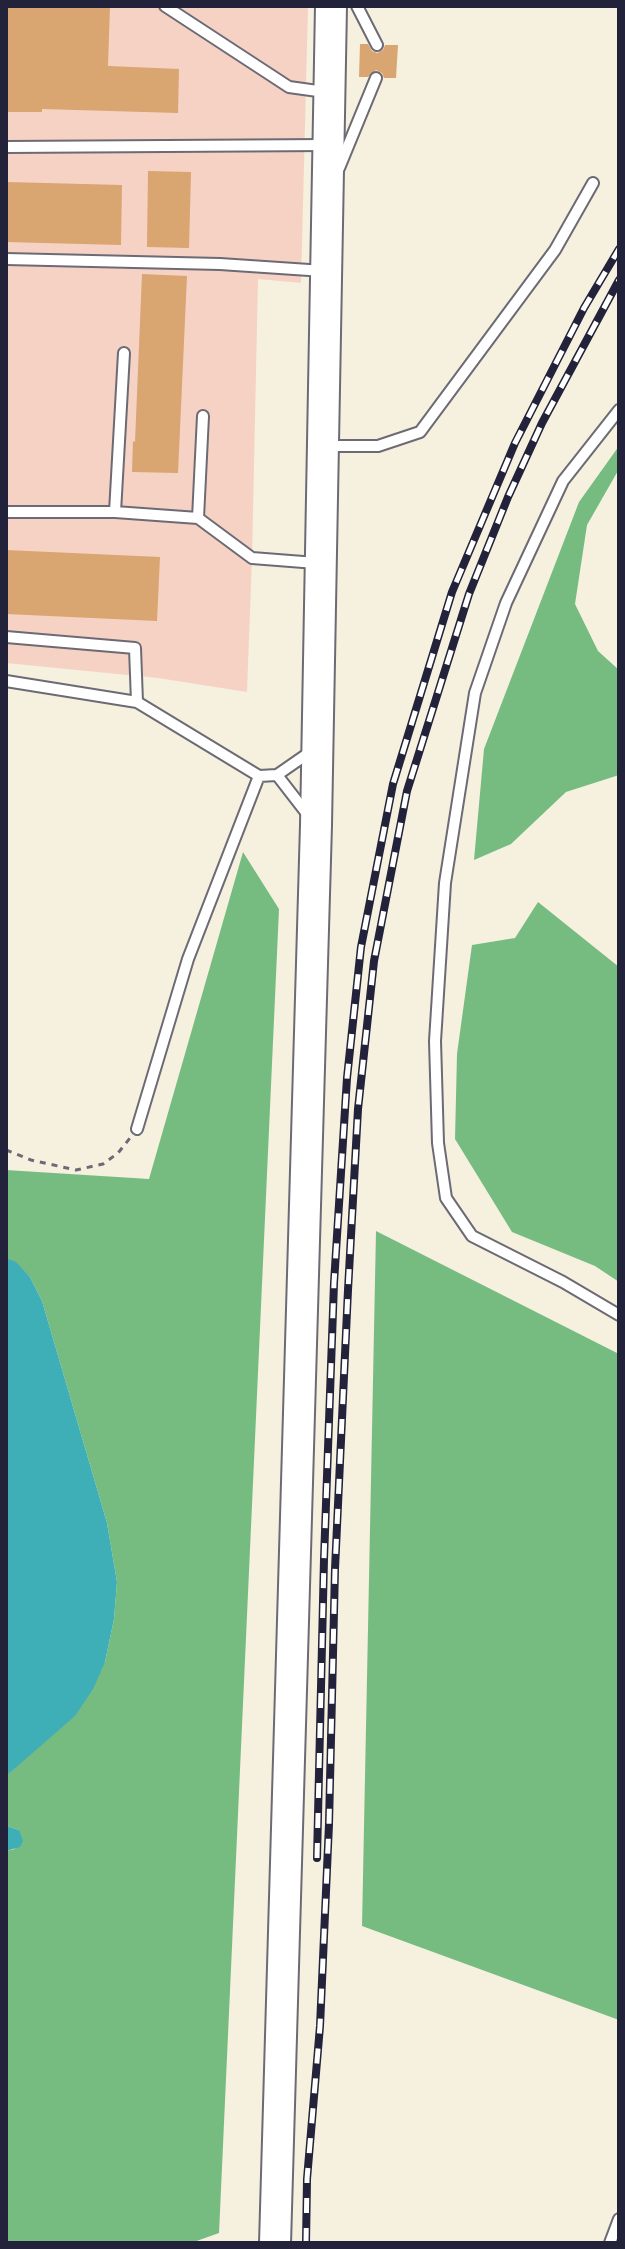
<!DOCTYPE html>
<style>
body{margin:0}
#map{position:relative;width:625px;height:2249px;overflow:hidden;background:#f6f0df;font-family:"Balsamiq Sans",sans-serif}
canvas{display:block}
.frame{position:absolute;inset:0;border:8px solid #22223b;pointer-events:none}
</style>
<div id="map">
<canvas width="625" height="2249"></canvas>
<div class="frame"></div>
</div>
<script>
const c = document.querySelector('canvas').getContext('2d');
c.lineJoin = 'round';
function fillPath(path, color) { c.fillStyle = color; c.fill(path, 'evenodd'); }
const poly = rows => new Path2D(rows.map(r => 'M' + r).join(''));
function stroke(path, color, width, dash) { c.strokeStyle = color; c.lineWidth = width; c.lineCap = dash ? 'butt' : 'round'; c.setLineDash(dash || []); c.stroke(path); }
fillPath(poly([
 [6,6,308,6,301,283,258,279,252,558,247,692,158,678,6,663]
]), '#f6d2c4');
fillPath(poly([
 [619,446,619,469,587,525,575,604,598,651,619,670,619,775,566,792,511,844,474,860,484,749,579,502],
 [243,852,279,909,219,2233,191,2243,6,2243,6,1851,15,1849,19,1830,6,1826,6,1776,33,1750,105,1662,114,1619,117,1582,107,1523,42,1301,30,1277,16,1263,6,1258,6,1170,149,1179],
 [538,902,619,967,619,1282,595,1266,512,1232,455,1139,457,1054,472,945,515,938],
 [376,1231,619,1354,619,2020,362,1926]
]), '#76bc81');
fillPath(poly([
 [6,1258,16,1262,30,1277,42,1301,107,1523,117,1582,114,1619,105,1662,93,1689,75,1716,6,1776],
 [6,1826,19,1830,23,1841,20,1847,6,1851]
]), '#3eaeb7');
fillPath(poly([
 [6,6,110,6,108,66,179,69,178,113,42,109,42,112,6,112],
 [360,44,368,44,372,51,377,53,383,50,385,45,398,45,396,78,384,78,382,73,376,70,368,77,359,77],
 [148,171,191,172,189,248,147,247],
 [6,182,122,185,121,245,6,242],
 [142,274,187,276,178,473,132,472,133,441,135,442],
 [6,550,160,557,157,621,6,614]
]), '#d9a571');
const service = poly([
 [165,6,289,87,325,92],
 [357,6,377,45],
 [6,147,327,145],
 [339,168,376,78],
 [6,259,220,264,324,271],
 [619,410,563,481,506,603,475,693,445,883,435,1041,438,1143,446,1198,472,1236,563,1282,619,1315],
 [324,446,378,446,420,432,555,250,593,183],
 [6,512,115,512,198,518,252,558,316,563],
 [115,512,124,353],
 [198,518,203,416],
 [6,637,135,648,137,702],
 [6,681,137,702,259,776,277,775,313,750],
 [277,775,308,815],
 [137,1129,188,959,259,776],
 [610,2243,619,2219]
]);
const primary = poly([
 [275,2243,316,825,331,6]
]);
stroke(service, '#6c6a74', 14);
stroke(primary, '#6c6a74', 34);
stroke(poly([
 [6,1150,31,1160,76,1170,103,1164,118,1153,130,1138]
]), '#6c6a74', 3, [6, 6]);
stroke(service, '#fff', 10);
stroke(primary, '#fff', 30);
const rail = poly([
 [317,1858,324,1559,334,1283,347,1078,361,947,393,784,452,592,515,443,584,308,619,249],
 [306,2243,307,2179,320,2026,329,1824,335,1569,348,1290,358,1109,374,961,407,791,469,594,508,497,542,423,619,280]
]);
stroke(rail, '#22223b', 8);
stroke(rail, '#fff', 5, [15]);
</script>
